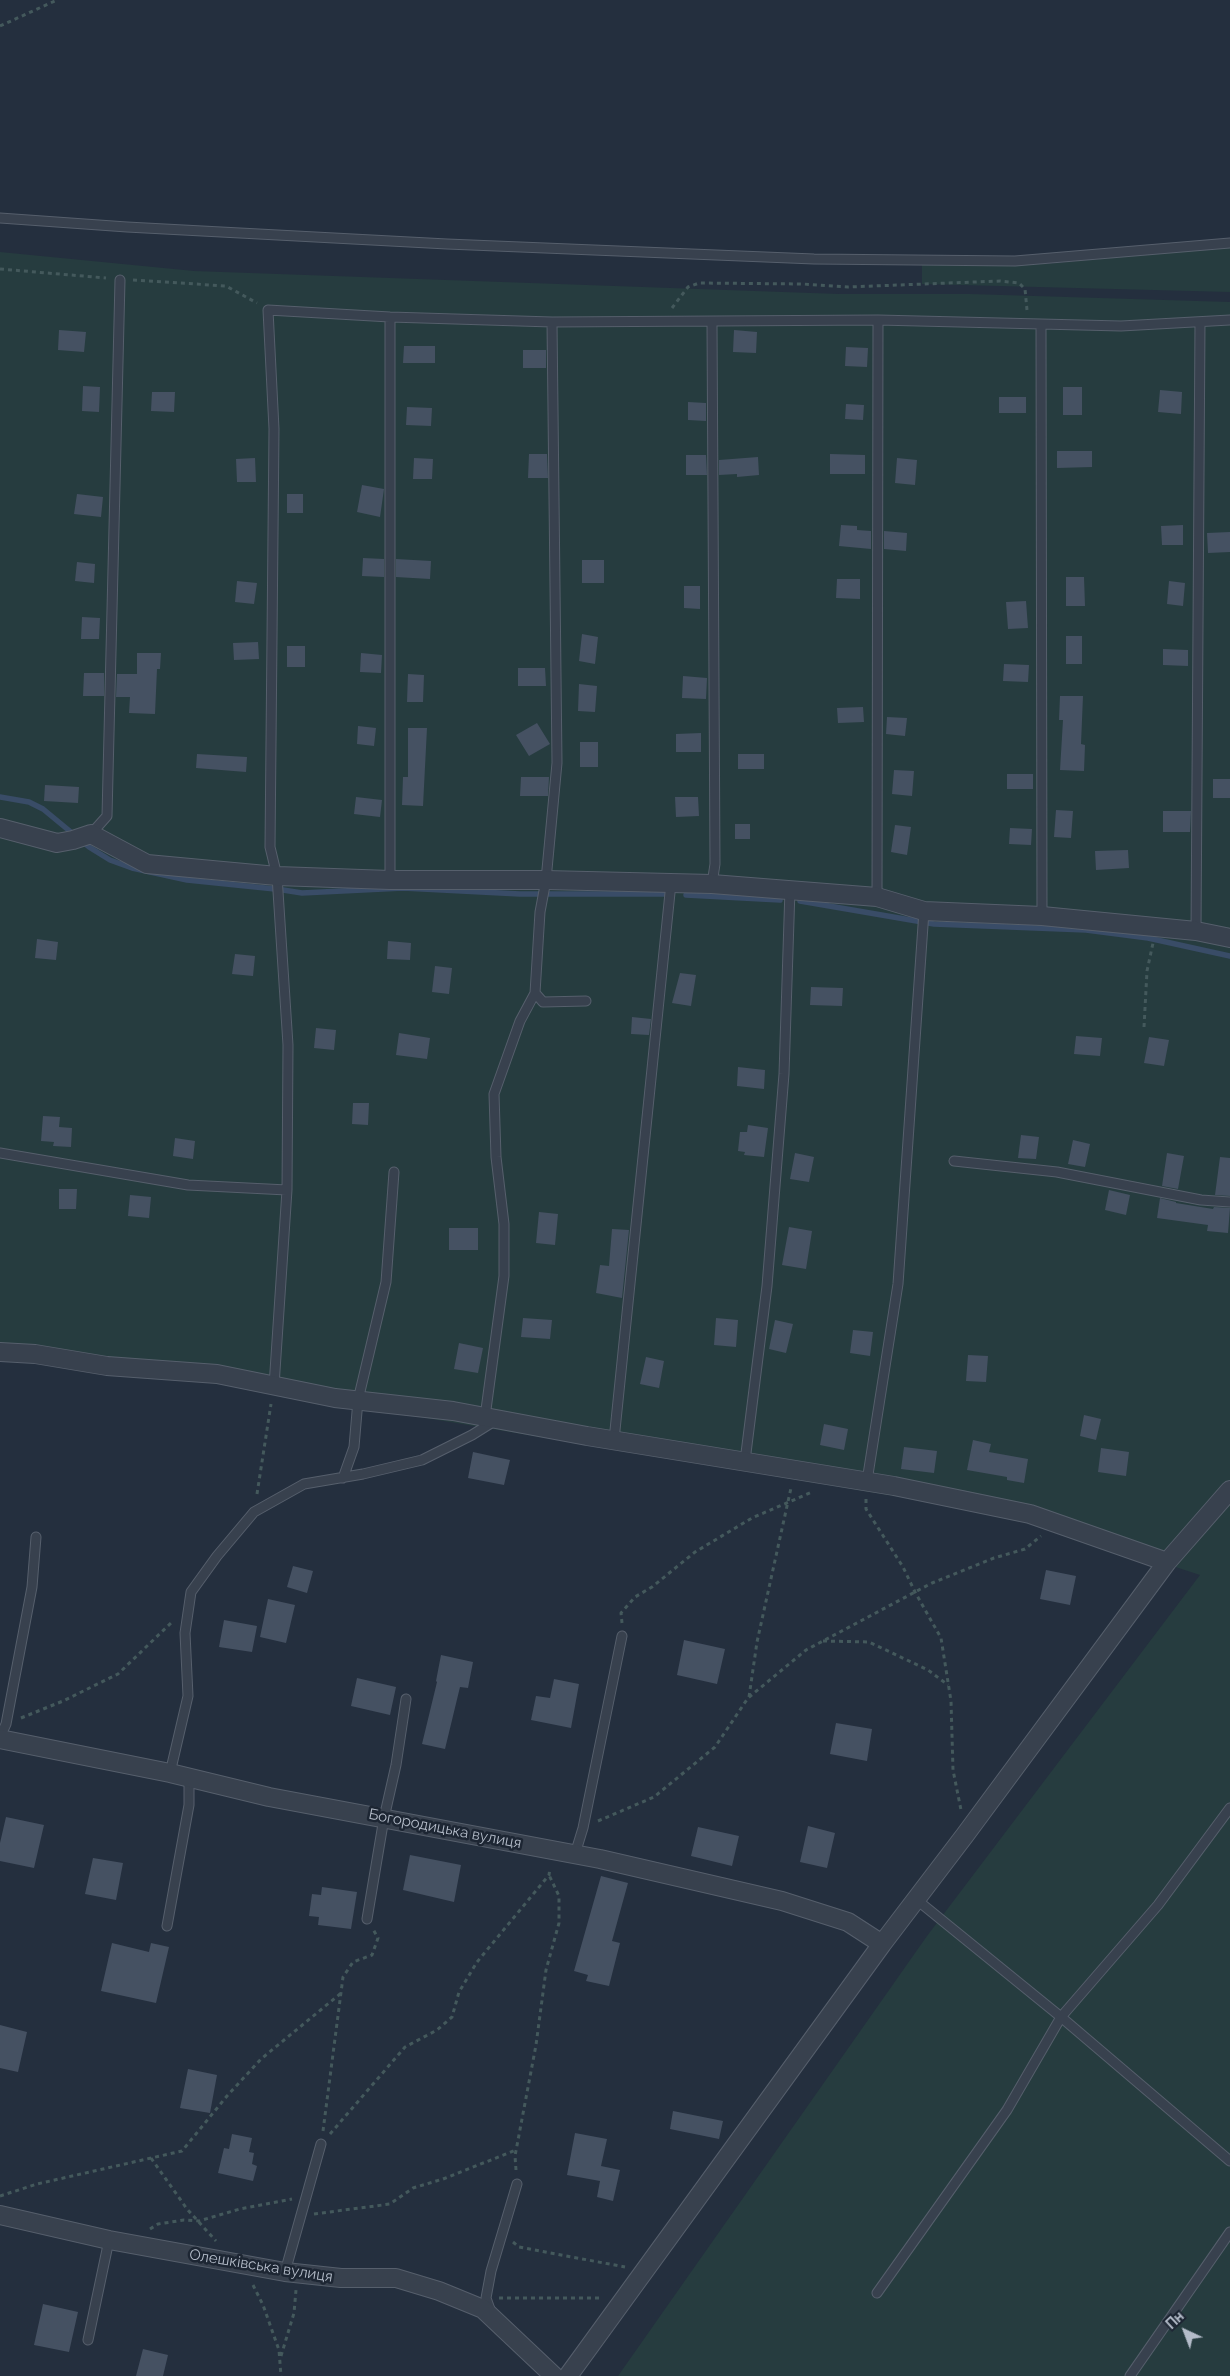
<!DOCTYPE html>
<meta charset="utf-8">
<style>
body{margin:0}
#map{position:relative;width:1230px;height:2376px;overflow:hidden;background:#242f3e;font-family:Raleway,sans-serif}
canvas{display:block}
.north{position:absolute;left:1160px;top:2306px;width:50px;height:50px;-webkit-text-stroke:4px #1d2633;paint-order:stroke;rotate:317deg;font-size:14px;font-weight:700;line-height:20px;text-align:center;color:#b4bcc9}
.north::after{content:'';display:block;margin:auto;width:18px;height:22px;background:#b4bcc9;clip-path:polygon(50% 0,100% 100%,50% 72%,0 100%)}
</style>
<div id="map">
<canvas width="1230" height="2376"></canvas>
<div class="north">Пн</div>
</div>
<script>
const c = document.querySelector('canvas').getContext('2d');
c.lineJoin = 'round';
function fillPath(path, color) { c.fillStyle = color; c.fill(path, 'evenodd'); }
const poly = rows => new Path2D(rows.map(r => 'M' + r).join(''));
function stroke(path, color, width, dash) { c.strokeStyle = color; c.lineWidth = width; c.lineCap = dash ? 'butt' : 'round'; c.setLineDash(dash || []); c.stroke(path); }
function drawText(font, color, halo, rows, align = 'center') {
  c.font = font + ' Raleway,sans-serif'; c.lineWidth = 5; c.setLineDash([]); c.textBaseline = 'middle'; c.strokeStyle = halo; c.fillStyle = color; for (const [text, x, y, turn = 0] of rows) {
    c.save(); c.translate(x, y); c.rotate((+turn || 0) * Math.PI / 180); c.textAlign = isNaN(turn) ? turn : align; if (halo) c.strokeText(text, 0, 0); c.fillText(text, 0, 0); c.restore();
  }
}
fillPath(poly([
 [1230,247,1230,292,922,284,922,264,1045,264],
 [0,252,194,271,839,294,970,294,1230,302,1230,2376,618,2376,927,1936,1200,1575,1026,1518,0,1347]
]), '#263c3f');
stroke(poly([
 [0,797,29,802,43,809,89,847,110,860,132,868,187,880,275,889],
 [283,890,302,893,403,888,520,894,665,894],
 [686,895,780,900],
 [800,901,934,924,1086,930,1148,938,1230,956]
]), '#394c67', 5.5);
fillPath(poly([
 [59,330,86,332,84,352,58,350],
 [734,330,757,332,756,353,733,352],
 [404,346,435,346,435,363,403,363],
 [846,347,868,348,867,367,845,366],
 [523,350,546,350,546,368,523,368],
 [83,386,100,387,99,412,82,411],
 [1063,387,1082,387,1082,415,1063,415],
 [1160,390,1182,392,1181,414,1158,412],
 [152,392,175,392,174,412,151,411],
 [999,397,1026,397,1026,413,999,413],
 [688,402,706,403,706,421,688,420],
 [846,404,864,405,863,420,845,419],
 [407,407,432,408,431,426,406,425],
 [1057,451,1092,451,1092,467,1057,468],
 [529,454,547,454,548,478,528,478],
 [830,454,865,455,865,474,830,474],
 [686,455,706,455,707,475,686,475],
 [758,457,759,475,737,477,737,474,719,475,719,460],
 [255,458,256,482,237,482,236,459],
 [414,458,433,459,432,479,413,479],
 [897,458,917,460,915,485,895,483],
 [362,485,384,489,380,517,357,512],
 [77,494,103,497,101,517,74,514],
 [287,494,303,494,303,513,287,513],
 [841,525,857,526,857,530,871,531,871,549,839,546],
 [1183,525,1183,545,1162,545,1161,526],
 [884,531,907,533,906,551,884,549],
 [1230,532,1230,552,1208,553,1207,533],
 [363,558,384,559,384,577,362,576],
 [396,559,431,561,430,579,396,577],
 [582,560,604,560,604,583,582,583],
 [77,562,95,564,94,583,75,581],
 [1066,577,1084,577,1085,606,1066,606],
 [837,579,860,579,860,599,836,598],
 [237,581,257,583,254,604,235,602],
 [1169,581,1185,583,1183,606,1167,604],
 [684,586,700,586,700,609,684,608],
 [1026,601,1028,628,1008,629,1006,602],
 [82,617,100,618,99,639,81,639],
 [582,634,598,637,595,664,579,661],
 [1066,636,1082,636,1082,664,1066,664],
 [258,642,259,659,234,660,233,643],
 [287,646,305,646,305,667,287,667],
 [1163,649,1188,650,1188,666,1163,665],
 [137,653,161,653,160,669,157,669,155,714,129,713,130,697,116,697,117,674,137,674],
 [361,653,382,655,381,673,360,672],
 [1004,664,1029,665,1028,682,1003,681],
 [518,668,545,668,546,686,518,686],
 [84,673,104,673,104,696,83,696],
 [408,674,424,675,423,702,407,702],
 [683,676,707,678,706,699,682,698],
 [579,684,597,686,595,712,578,711],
 [1060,696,1083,696,1081,744,1085,745,1084,771,1060,770,1063,720,1059,720],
 [863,707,864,722,838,723,837,708],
 [887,717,907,718,905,736,886,734],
 [537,723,550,744,529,756,516,735],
 [358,726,376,728,374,746,357,744],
 [408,728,427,728,423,806,402,805,403,777,408,777],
 [701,733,701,752,676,752,676,734],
 [580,742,598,742,598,767,580,767],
 [197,754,247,757,246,772,196,768],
 [738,754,764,754,764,769,738,769],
 [894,770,914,771,912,796,892,794],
 [1007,774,1033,774,1033,789,1007,789],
 [521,777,549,777,548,796,520,796],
 [1213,779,1230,779,1230,798,1213,798],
 [45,785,79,787,78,803,44,801],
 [356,797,382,800,380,817,354,814],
 [675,797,698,797,699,816,676,817],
 [1056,810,1073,811,1071,838,1054,837],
 [1163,811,1191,811,1190,832,1163,832],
 [735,824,750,824,750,839,735,839],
 [895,825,911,827,907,855,891,852],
 [1010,828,1032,829,1031,845,1009,844],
 [1128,850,1129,868,1096,870,1095,851],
 [37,939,58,942,56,960,35,958],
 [388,941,411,943,410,960,387,959],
 [235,954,255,956,253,976,232,974],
 [435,966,452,968,449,994,432,992],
 [680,973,696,975,691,1006,672,1003],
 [811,987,843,988,842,1006,810,1005],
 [632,1017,651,1019,649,1035,631,1034],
 [316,1028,336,1030,334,1050,314,1048],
 [399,1033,430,1038,427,1059,396,1055],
 [1076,1036,1102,1038,1100,1056,1074,1054],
 [1149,1037,1169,1040,1164,1066,1144,1063],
 [738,1067,765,1070,764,1089,737,1086],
 [353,1103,369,1103,368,1125,352,1124],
 [43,1116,60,1117,59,1127,72,1128,71,1147,53,1146,54,1142,41,1141],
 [748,1125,768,1128,764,1157,744,1155,745,1152,738,1151,740,1132,747,1132],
 [1021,1135,1039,1137,1036,1159,1018,1158],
 [175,1138,195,1141,193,1159,173,1156],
 [1073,1140,1090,1144,1085,1167,1068,1164],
 [795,1153,814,1157,809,1182,790,1179],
 [1167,1153,1184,1156,1178,1189,1162,1186],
 [1220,1157,1230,1158,1230,1196,1215,1195],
 [59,1189,77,1189,76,1209,59,1209],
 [1109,1190,1130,1195,1126,1215,1105,1210],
 [130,1195,151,1197,149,1218,128,1216],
 [1160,1198,1176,1202,1176,1203,1213,1209,1214,1207,1230,1208,1228,1233,1207,1231,1208,1225,1157,1218],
 [539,1212,558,1214,555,1245,536,1243],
 [789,1227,812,1231,806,1269,782,1265],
 [449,1228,478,1228,478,1250,449,1250],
 [612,1229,629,1230,622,1298,596,1293,600,1265,609,1266],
 [523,1318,552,1320,550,1339,521,1337],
 [716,1318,738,1320,736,1347,714,1345],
 [775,1320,793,1324,786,1353,769,1349],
 [853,1330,873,1332,870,1356,850,1353],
 [459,1343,483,1348,478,1373,454,1369],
 [968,1355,988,1356,986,1382,966,1381],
 [646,1357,664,1361,659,1388,640,1384],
 [1084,1415,1101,1419,1096,1440,1080,1436],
 [824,1424,848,1429,844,1450,820,1445],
 [973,1440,991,1444,989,1452,1028,1459,1024,1483,1007,1480,1007,1477,967,1470],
 [904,1447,937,1451,934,1473,901,1469],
 [1101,1448,1129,1452,1126,1476,1098,1472],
 [473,1452,510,1460,504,1485,468,1478],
 [293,1566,313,1571,307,1593,287,1587],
 [1046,1570,1076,1576,1070,1605,1040,1599],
 [268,1599,295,1605,286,1643,260,1637],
 [224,1620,257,1626,252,1652,219,1647],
 [684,1640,725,1649,717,1684,677,1675],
 [441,1655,473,1662,468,1688,460,1687,445,1749,422,1744,437,1682,436,1681],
 [357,1678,396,1687,390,1715,351,1706],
 [554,1679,579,1684,571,1728,531,1720,536,1696,550,1698],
 [836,1723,872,1729,867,1761,830,1754],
 [6,1817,44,1825,34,1868,0,1861,0,1843],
 [808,1826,835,1833,827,1868,800,1862],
 [698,1827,739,1836,732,1866,691,1856],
 [410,1855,461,1865,454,1902,403,1890],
 [93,1858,123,1863,116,1900,85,1894],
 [601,1876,628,1883,612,1941,620,1943,609,1986,586,1981,588,1975,574,1971],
 [322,1887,357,1892,351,1929,318,1925,319,1917,309,1916,312,1894,321,1895],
 [112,1943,149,1952,151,1943,169,1947,156,2003,101,1991],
 [0,2025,27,2032,18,2072,0,2068],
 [188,2069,217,2075,210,2113,180,2108],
 [673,2111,723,2121,719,2139,670,2129],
 [575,2133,607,2139,601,2166,620,2170,613,2201,597,2197,600,2181,567,2175],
 [232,2134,252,2138,249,2152,254,2153,252,2164,257,2166,253,2181,218,2173,224,2148,229,2149],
 [43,2304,78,2312,69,2352,34,2345],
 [143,2349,168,2355,163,2376,136,2376]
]), '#455162');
const lane = poly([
 [0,218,127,227,447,244,814,259,1015,261,1230,243],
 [552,322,557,763,546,880,540,912,535,993,543,1002,586,1001],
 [712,322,715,864,712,884],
 [91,834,107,816,120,280],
 [390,880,390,317],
 [877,897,878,320],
 [1042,916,1041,324,1121,326,1230,320],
 [1196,931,1200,323],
 [0,1153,188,1185,287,1190,288,1045,277,876,270,847,274,429,268,310,390,317,552,322,878,320,1041,324],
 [954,1161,1057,1172,1201,1200,1230,1202],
 [274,1386,287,1190],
 [485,1417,504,1276,504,1224,496,1157,494,1094,520,1021,535,993],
 [614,1440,671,883],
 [745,1461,767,1286,784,1074,790,889],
 [343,1478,354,1447,358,1400,386,1282,394,1172],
 [867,1481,898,1284,924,911],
 [0,1737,6,1724,32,1587,36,1537],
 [170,1773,188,1696,185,1633,191,1592,217,1556,254,1512,304,1484,363,1474,422,1460,472,1435,496,1420],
 [575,1854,583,1828,622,1636],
 [917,1900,1061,2017,1230,2161],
 [367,1919,384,1818,396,1765,406,1699],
 [167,1926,189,1805,189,1777],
 [285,2272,321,2144],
 [877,2293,1007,2110,1061,2017,1158,1905,1230,1808],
 [491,2312,486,2298,491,2271,517,2184],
 [88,2340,109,2240],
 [1130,2376,1230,2232]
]);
const street = poly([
 [0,828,57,843,73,840,91,834,147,864,277,876,390,880,546,880,712,884,877,897,924,911,1042,916,1196,931,1230,938],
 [0,1352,35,1354,107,1366,217,1374,335,1398,453,1411,587,1436,894,1486,1030,1514,1167,1562],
 [0,1739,170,1773,269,1797,600,1859,782,1901,848,1922,882,1944],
 [0,2215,109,2240,285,2272,341,2278,396,2278,439,2291,483,2309,554,2376],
 [568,2376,882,1944,965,1835,1167,1562,1230,1490]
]);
stroke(lane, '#565f6c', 11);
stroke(street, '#565f6c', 20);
stroke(poly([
 [0,26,57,0],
 [0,269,106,278],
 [133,280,226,286,257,303],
 [672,308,688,287,699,283,803,284,848,287,1000,281,1019,283,1025,289,1027,310],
 [1144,1027,1147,971,1153,943],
 [257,1494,271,1404],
 [866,1499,866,1509,903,1567,915,1592,941,1638,951,1701,953,1770,961,1810],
 [622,1623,621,1613,635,1597,652,1587,695,1552,752,1518,812,1492],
 [823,1641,869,1642,928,1670,948,1685],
 [749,1697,757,1642,791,1488],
 [21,1718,63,1701,118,1674,172,1622],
 [598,1821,654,1797,715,1747,748,1698,806,1650,932,1583,994,1558,1025,1549,1041,1536],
 [323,2131,343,1977,353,1962,372,1955,378,1938,373,1929],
 [330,2134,405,2047,437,2030,452,2017,459,1992,477,1962,549,1875,550,1868],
 [151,2158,187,2209,216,2241],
 [516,2170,515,2156,536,2045,546,1970,559,1923,559,1896,549,1875],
 [0,2196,37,2184,182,2151,227,2096,261,2059,340,1994],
 [314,2214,390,2204,413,2188,443,2179,516,2150],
 [150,2229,158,2224,184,2220,199,2221,240,2209,292,2199],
 [513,2242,519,2247,625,2267],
 [253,2285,263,2305,279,2350,281,2376],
 [499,2298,603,2298],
 [281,2356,294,2313,296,2290]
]), '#44595c', 3, [4, 4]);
stroke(lane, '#38414e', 9);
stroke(street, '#38414e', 18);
drawText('15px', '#b4bcc9', '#1d2633', [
 ["Богородицька вулиця",445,1829,11],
 ["Олешківська вулиця",261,2266,9]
]);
</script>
